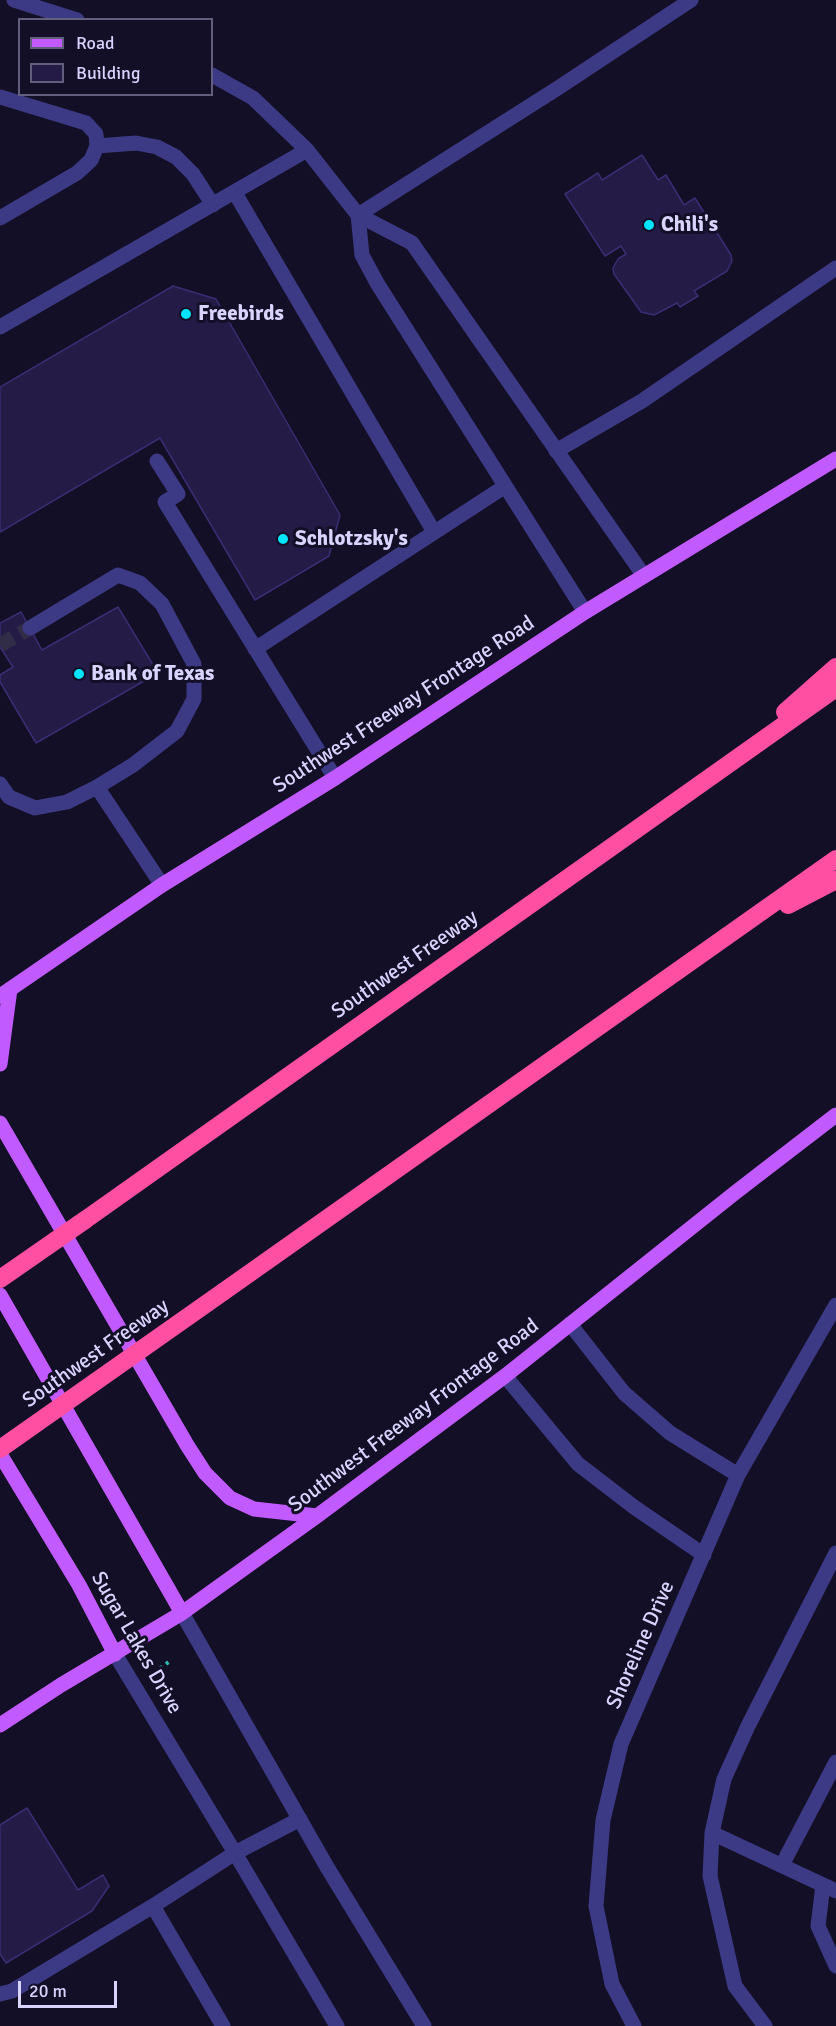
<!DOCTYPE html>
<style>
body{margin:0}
#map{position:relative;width:836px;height:2026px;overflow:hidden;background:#130f26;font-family:Signika,sans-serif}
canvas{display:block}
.legend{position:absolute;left:18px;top:18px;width:195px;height:78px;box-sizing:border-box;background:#130f26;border:2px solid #625e7d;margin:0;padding:8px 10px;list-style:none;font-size:18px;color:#d9d4ff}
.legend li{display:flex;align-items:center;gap:12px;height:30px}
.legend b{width:30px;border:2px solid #625e7d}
.scale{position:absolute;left:18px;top:1981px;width:99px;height:27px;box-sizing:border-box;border:3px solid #d9d4ff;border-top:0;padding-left:8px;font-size:18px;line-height:21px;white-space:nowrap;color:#d9d4ff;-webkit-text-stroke:4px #130f26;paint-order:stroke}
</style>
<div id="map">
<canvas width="836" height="2026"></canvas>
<ul class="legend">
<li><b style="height:8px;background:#c25bff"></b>Road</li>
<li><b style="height:16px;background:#241b47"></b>Building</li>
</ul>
<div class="scale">20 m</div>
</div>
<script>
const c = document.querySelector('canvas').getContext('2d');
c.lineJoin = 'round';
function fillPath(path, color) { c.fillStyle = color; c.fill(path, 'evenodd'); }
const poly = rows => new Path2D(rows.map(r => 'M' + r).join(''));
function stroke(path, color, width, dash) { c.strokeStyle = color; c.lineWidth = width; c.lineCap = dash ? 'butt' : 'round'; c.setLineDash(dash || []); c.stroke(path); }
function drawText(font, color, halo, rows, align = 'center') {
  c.font = font + ' Signika,sans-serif'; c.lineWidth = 6; c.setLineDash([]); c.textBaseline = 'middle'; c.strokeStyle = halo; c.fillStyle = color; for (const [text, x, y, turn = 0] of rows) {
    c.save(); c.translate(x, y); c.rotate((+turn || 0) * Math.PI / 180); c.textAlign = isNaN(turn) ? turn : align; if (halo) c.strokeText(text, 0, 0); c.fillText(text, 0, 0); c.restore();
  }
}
const building = poly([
 [642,155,658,180,666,175,684,205,695,198,731,255,732,261,727,271,694,291,698,296,680,307,677,303,654,315,641,312,614,274,613,268,618,259,626,254,621,246,605,256,565,194,598,173,602,180,642,155],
 [173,286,216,299,340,515,329,556,255,600,160,438,0,532,0,387,173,286],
 [118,607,158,673,36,743,0,682,0,675,13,667,0,647,0,623,21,612,42,650,118,607],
 [27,1808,78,1890,103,1875,109,1886,92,1911,6,1963,0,1954,0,1825,27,1808]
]);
fillPath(building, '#241b47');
stroke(building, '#3b2d73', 1.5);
stroke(poly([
 [0,645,30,628]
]), '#312d47', 15, [15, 8]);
stroke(poly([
 [154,1673,170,1661]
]), '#2fb8b0', 4, [3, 4.5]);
stroke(poly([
 [14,0,77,20],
 [212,75,253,98,307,150,358,215,412,243,644,576],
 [0,97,86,123,96,134,97,146,91,160,77,173,0,218],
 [97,146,136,143,157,147,176,157,193,174,213,205],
 [235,193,434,532],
 [358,215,362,255,377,283,585,612],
 [358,215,558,88,691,0],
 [0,327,307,150],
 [556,451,642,401,836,268],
 [157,461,178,494,165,502,335,778],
 [30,628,118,575,140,583,162,604,194,664,194,699,177,731,133,765,97,787],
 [255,649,504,487],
 [0,784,9,797,35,808,67,802,97,787,162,885],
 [570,1324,624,1393,670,1433,738,1475],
 [505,1376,578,1464,634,1507,704,1555],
 [182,1613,327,1867,424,2026],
 [115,1654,235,1853,337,2026],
 [712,1833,836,1891],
 [782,1865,836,1762],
 [823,1885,818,1926,836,1966],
 [153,1906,223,2026],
 [0,1994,12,1991,153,1906,235,1853,300,1819],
 [634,2026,612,1984,596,1906,603,1820,621,1744,738,1475,836,1305],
 [765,2026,735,1986,710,1876,712,1833,724,1779,748,1726,836,1553]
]), '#3d3a85', 15);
stroke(poly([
 [0,996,162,885,335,778,585,612,836,459],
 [0,1064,10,989],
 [0,1123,187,1445,205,1473,230,1498,254,1509,317,1516],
 [0,1295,182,1613],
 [0,1454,79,1585,115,1654],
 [0,1725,61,1685,182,1613,317,1516,505,1376,736,1192,836,1115]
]), '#c25bff', 15);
stroke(poly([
 [785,712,836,667],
 [788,905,836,880],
 [85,1220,836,688],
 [223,1292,836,859]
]), '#ff4fa3', 18);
stroke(poly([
 [0,1279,85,1220],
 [0,1449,223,1292]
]), '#ff4fa3', 18);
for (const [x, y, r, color] of [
 [649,225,6,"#00e5ff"],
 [186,314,6,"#00e5ff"],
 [283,539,6,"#00e5ff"],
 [79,674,6,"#00e5ff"]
]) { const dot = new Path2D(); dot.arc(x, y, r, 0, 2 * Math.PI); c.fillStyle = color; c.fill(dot); stroke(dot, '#130f26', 2); }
drawText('bold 21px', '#d9d4ff', '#130f26', [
 ["Chili's",661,225],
 ["Freebirds",198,314],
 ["Schlotzsky's",295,539],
 ["Bank of Texas",91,674]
], 'left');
drawText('21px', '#d9d4ff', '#130f26', [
 ["Southwest Freeway Frontage Road",404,705,-33],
 ["Southwest Freeway",405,965,-35],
 ["Southwest Freeway",96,1354,-35],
 ["Southwest Freeway Frontage Road",414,1416,-37],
 ["Sugar Lakes Drive",136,1643,60],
 ["Shoreline Drive",641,1645,-66]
]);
</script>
